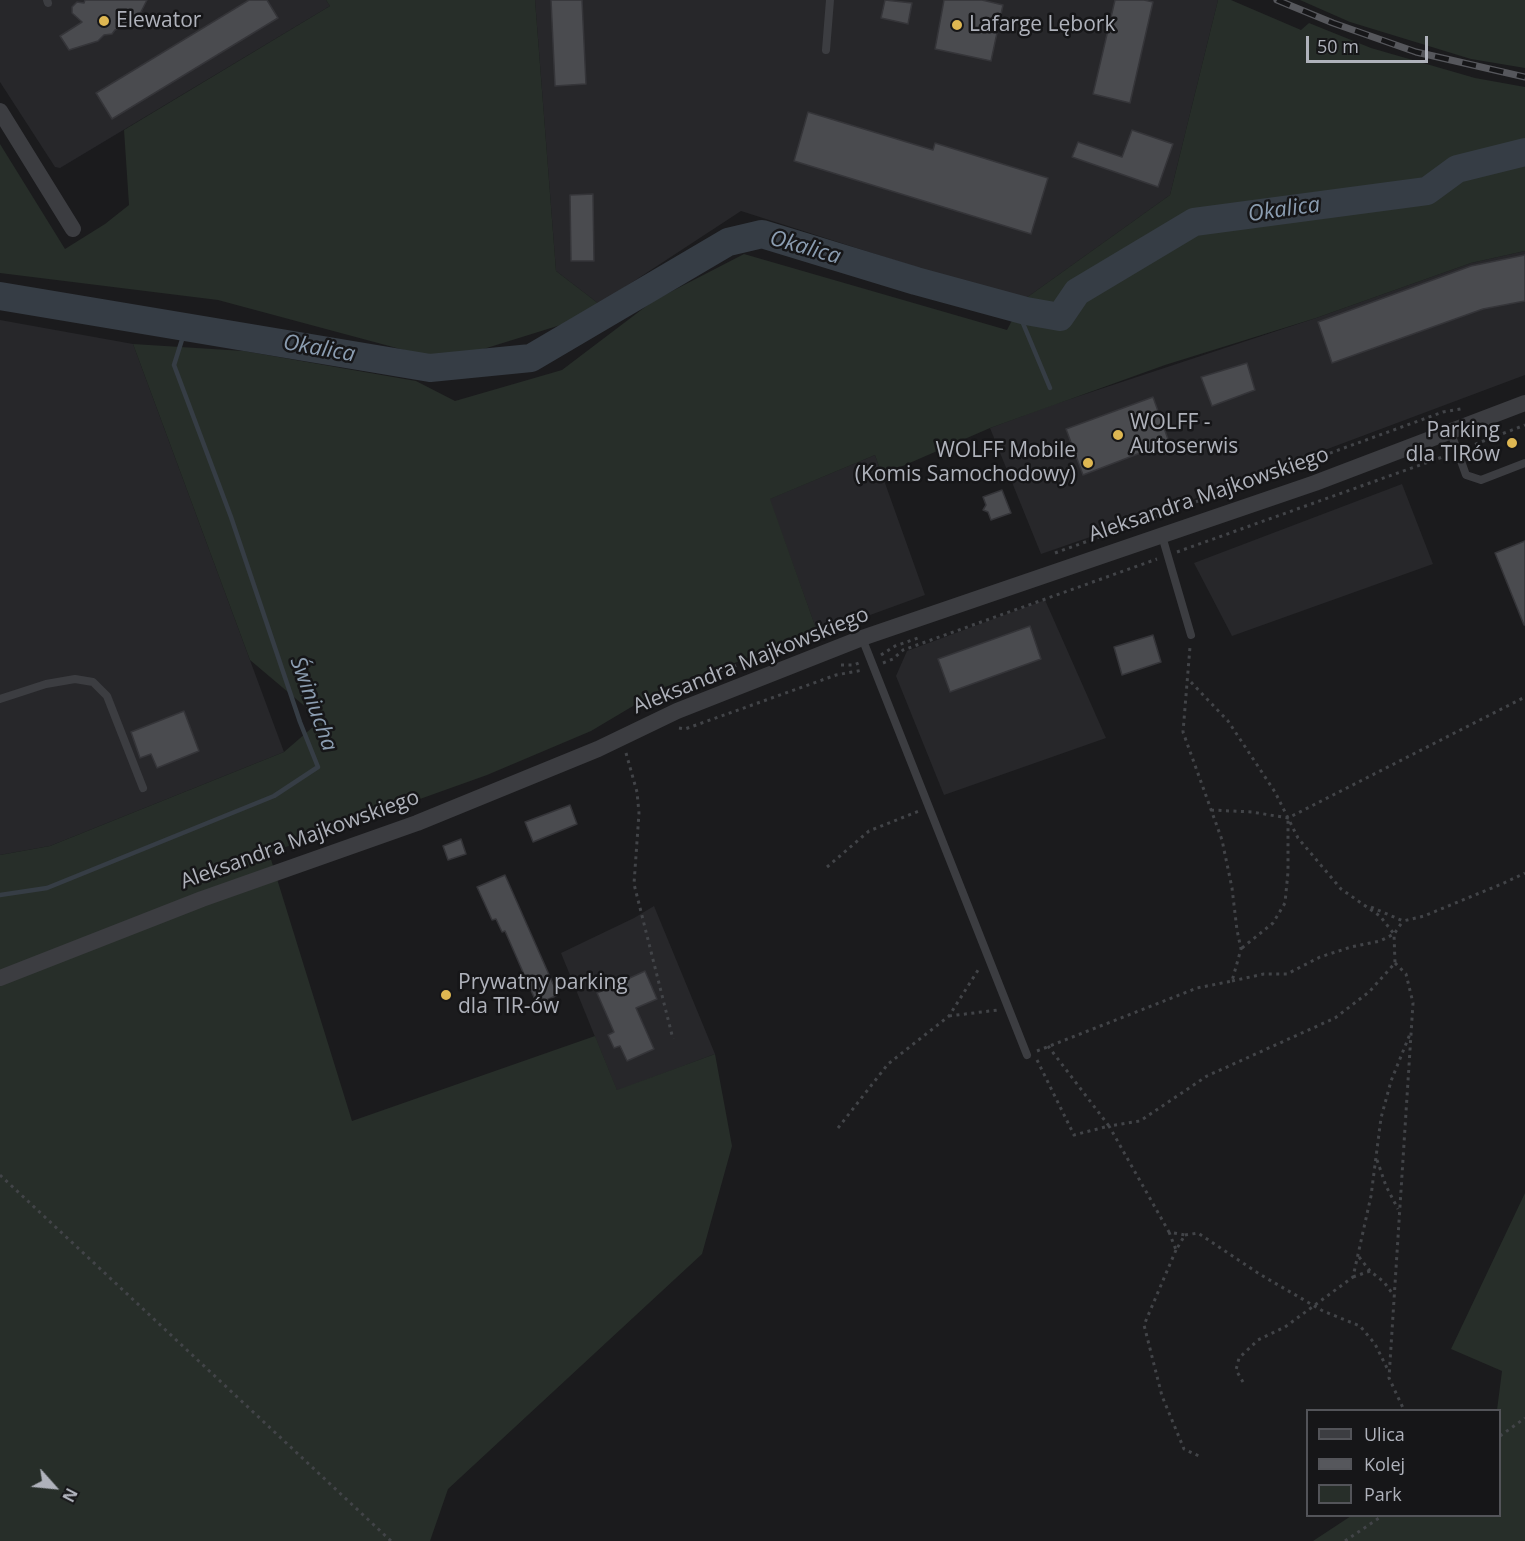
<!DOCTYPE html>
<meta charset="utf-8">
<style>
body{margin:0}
#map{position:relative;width:1525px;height:1541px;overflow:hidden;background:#1b1b1d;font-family:"Open Sans",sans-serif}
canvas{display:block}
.legend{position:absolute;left:1306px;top:1409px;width:195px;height:108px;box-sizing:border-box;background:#161618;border:2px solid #535459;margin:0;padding:8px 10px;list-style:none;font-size:18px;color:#afb2bb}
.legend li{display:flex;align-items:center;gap:12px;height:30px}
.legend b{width:30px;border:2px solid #535459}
.north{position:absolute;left:24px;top:1457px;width:60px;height:60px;-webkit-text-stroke:4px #161618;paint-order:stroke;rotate:117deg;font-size:16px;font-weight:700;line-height:24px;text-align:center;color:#afb2bb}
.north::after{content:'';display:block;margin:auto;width:21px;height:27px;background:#afb2bb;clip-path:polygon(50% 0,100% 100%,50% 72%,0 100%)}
.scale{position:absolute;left:1306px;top:36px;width:122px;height:27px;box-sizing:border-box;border:3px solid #afb2bb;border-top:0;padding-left:8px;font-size:18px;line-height:21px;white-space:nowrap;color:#afb2bb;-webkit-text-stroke:4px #161618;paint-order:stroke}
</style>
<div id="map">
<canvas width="1525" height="1541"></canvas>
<ul class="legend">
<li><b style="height:8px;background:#3c3d41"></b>Ulica</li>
<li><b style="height:8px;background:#56575c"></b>Kolej</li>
<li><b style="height:16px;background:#272e29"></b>Park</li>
</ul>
<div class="north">N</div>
<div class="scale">50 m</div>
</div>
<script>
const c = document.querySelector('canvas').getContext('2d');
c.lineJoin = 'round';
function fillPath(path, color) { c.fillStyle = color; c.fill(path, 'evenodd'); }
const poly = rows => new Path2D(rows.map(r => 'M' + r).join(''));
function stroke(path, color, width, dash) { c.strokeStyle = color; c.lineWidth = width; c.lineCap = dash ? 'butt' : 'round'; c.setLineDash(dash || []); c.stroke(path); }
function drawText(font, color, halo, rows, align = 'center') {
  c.font = font + ' "Open Sans",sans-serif'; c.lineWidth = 5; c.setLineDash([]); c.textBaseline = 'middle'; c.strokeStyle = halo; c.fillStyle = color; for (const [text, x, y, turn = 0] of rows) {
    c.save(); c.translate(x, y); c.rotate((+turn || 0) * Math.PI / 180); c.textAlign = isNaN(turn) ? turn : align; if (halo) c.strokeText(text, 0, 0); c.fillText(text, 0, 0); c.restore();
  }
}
fillPath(poly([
 [0,0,326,0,330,6,60,168,55,167,0,82],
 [535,0,1218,0,1170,195,1022,301,741,211,599,304,556,271],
 [1525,251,1525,375,1122,526,1041,554,990,428,1052,405,1316,318,1471,263],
 [0,320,133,344,284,752,50,846,0,855],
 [875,455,925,595,818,634,769,499],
 [1402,484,1433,564,1232,636,1194,563],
 [1045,600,1106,738,944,795,896,676,907,651],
 [654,906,715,1054,617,1091,561,953,634,918]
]), '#27272a');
fillPath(poly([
 [326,0,535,0,556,271,599,304,567,323,445,361,218,300,0,273,0,144,65,249,105,224,129,205,124,130,330,6],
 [1218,0,1231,0,1301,30,1309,23,1371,48,1475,78,1525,87,1525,251,1471,263,1316,318,1165,365,990,428,882,475,875,455,770,499,818,634,665,687,591,731,487,775,269,853,352,1121,595,1036,617,1090,715,1054,732,1146,702,1254,448,1489,430,1541,0,1541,0,855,50,846,284,752,321,720,250,660,133,344,244,351,416,381,455,401,562,370,653,301,744,254,1007,330,1022,301,1170,195],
 [1300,0,1525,0,1525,68,1471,59,1350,22],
 [1525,1193,1525,1541,1313,1541,1351,1516,1500,1516,1500,1410,1497,1410,1502,1371,1451,1349]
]), '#272e29');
stroke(poly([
 [1017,309,1050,388],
 [0,895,47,888,274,796,318,767,300,722,231,517,174,365,186,327]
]), '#363d45', 4.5);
stroke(poly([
 [0,296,430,368,531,358,728,242,762,234,916,281,1026,311,1060,317,1077,292,1194,222,1427,191,1457,169,1525,152]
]), '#363d45', 28);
const building = poly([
 [85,0,147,0,139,16,128,21,126,25,115,30,112,34,104,35,98,41,69,50,60,36,82,22,72,13,72,7,77,2,84,3,85,0],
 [249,0,267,0,278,18,112,119,96,93,249,0],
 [551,0,582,0,586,84,555,86,551,0],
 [885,0,912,3,908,24,881,18,885,0],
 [944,0,982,0,1003,5,991,61,935,49,944,0],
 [1115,0,1144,0,1153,2,1130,103,1093,94,1115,0],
 [808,112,933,150,935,143,1048,178,1031,234,794,161,808,112],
 [1132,130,1173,144,1158,187,1072,157,1078,142,1122,157,1132,130],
 [593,194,594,261,571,261,570,195,593,194],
 [1525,255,1525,301,1483,309,1332,363,1318,322,1471,266,1525,255],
 [1247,363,1255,390,1212,406,1201,377,1247,363],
 [1153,397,1169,442,1083,475,1066,429,1153,397],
 [1002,490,1011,513,991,520,988,512,983,510,986,505,983,497,1002,490],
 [1525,541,1525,625,1524,625,1495,553,1525,541],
 [1030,626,1041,659,950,692,938,659,1030,626],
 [1153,635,1161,662,1122,675,1114,647,1153,635],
 [184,711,199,751,157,768,151,754,140,758,131,732,184,711],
 [570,805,577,824,533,842,525,822,570,805],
 [461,839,466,854,448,860,443,846,461,839],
 [505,875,558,995,537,1004,505,931,502,932,496,919,492,920,477,887,505,875],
 [645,971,657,999,636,1008,654,1049,627,1061,620,1046,614,1048,608,1035,614,1032,597,993,645,971]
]);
fillPath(building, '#4a4b4f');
stroke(building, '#353539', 1.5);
stroke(poly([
 [1468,447,1525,425],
 [1177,552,1448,455],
 [1055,553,1443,412,1461,409],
 [881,655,895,646,921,637],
 [883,663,893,659,903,650,1157,559],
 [841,665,854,665,861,662],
 [671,698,669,693,707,676,794,645],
 [679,728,685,729,836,675,863,670],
 [626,753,637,792,639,813,634,884,673,1039],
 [1211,810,1252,812,1288,818,1525,697],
 [827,867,869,831,919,811],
 [1371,907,1403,921,1424,916,1504,883,1525,873],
 [1242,948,1273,923,1285,903,1288,872,1288,820],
 [1395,963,1406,974,1413,1003,1389,1378,1404,1410],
 [1232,981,1264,974,1287,974,1320,957,1351,947,1380,941,1394,934,1403,921],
 [949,1016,998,1010],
 [1037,1051,1197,988,1232,981,1241,949,1237,930,1232,888,1222,840,1183,732,1190,647],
 [1037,1060,1074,1135,1109,1126,1048,1046],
 [838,1128,888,1064,949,1016,980,967],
 [1377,1160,1386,1186,1398,1209],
 [0,1175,391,1541],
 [1169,1232,1176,1250,1185,1235,1169,1232,1109,1126,1140,1121,1207,1076,1335,1018,1369,992,1395,963,1394,934,1380,916,1341,889,1298,838,1275,792,1228,721,1188,679],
 [1185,1235,1198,1233,1261,1275,1323,1311,1360,1326,1375,1344,1389,1372],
 [1176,1250,1144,1325,1162,1396,1184,1449,1201,1457],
 [1359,1257,1370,1271],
 [1353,1277,1370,1271,1384,1282,1392,1293],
 [1243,1382,1236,1370,1239,1358,1258,1340,1285,1327,1353,1277,1371,1196,1381,1118,1391,1081,1410,1034],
 [1500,1436,1525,1418],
 [1345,1541,1382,1516]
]), '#424448', 3, [3, 4.5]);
stroke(poly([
 [47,0,48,3],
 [826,50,830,0],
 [1451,433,1466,475,1481,480,1525,463],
 [1162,536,1191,635],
 [862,638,1027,1055],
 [0,699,46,684,75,679,93,682,107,696,143,788]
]), '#3c3d41', 8);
stroke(poly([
 [0,111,73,229],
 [0,978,202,899,417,823,598,749,677,711,862,638,1315,483,1525,403]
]), '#3c3d41', 16);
const rail = poly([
 [1277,0,1333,23,1416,52,1525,77]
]);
stroke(rail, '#56575c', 7);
stroke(rail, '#161618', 4.5, [14]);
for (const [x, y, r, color] of [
 [104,21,6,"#deb752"],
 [957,25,6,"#deb752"],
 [1118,435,6,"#deb752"],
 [1512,443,6,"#deb752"],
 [1088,463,6,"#deb752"],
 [446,995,6,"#deb752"]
]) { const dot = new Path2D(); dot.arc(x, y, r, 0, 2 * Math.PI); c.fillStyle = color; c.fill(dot); stroke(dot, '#161618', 2); }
drawText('21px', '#afb2bb', '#161618', [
 ["Elewator",116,21],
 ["Lafarge Lębork",969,25],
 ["WOLFF -",1130,423],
 ["Autoserwis",1130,447],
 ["Parking",1500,431,"right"],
 ["dla TIRów",1500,455,"right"],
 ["WOLFF Mobile",1076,451,"right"],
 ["(Komis Samochodowy)",1076,475,"right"],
 ["Prywatny parking",458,983],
 ["dla TIR-ów",458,1007]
], 'left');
drawText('21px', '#afb2bb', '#161618', [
 ["Aleksandra Majkowskiego",1209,495,-19],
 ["Aleksandra Majkowskiego",751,661,-22],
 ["Aleksandra Majkowskiego",300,840,-20]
]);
drawText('italic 22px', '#8b9db1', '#161618', [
 ["Okalica",1284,210,-8],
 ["Okalica",805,248,16],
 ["Okalica",319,349,10],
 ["Świniucha",313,704,70]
]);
</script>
